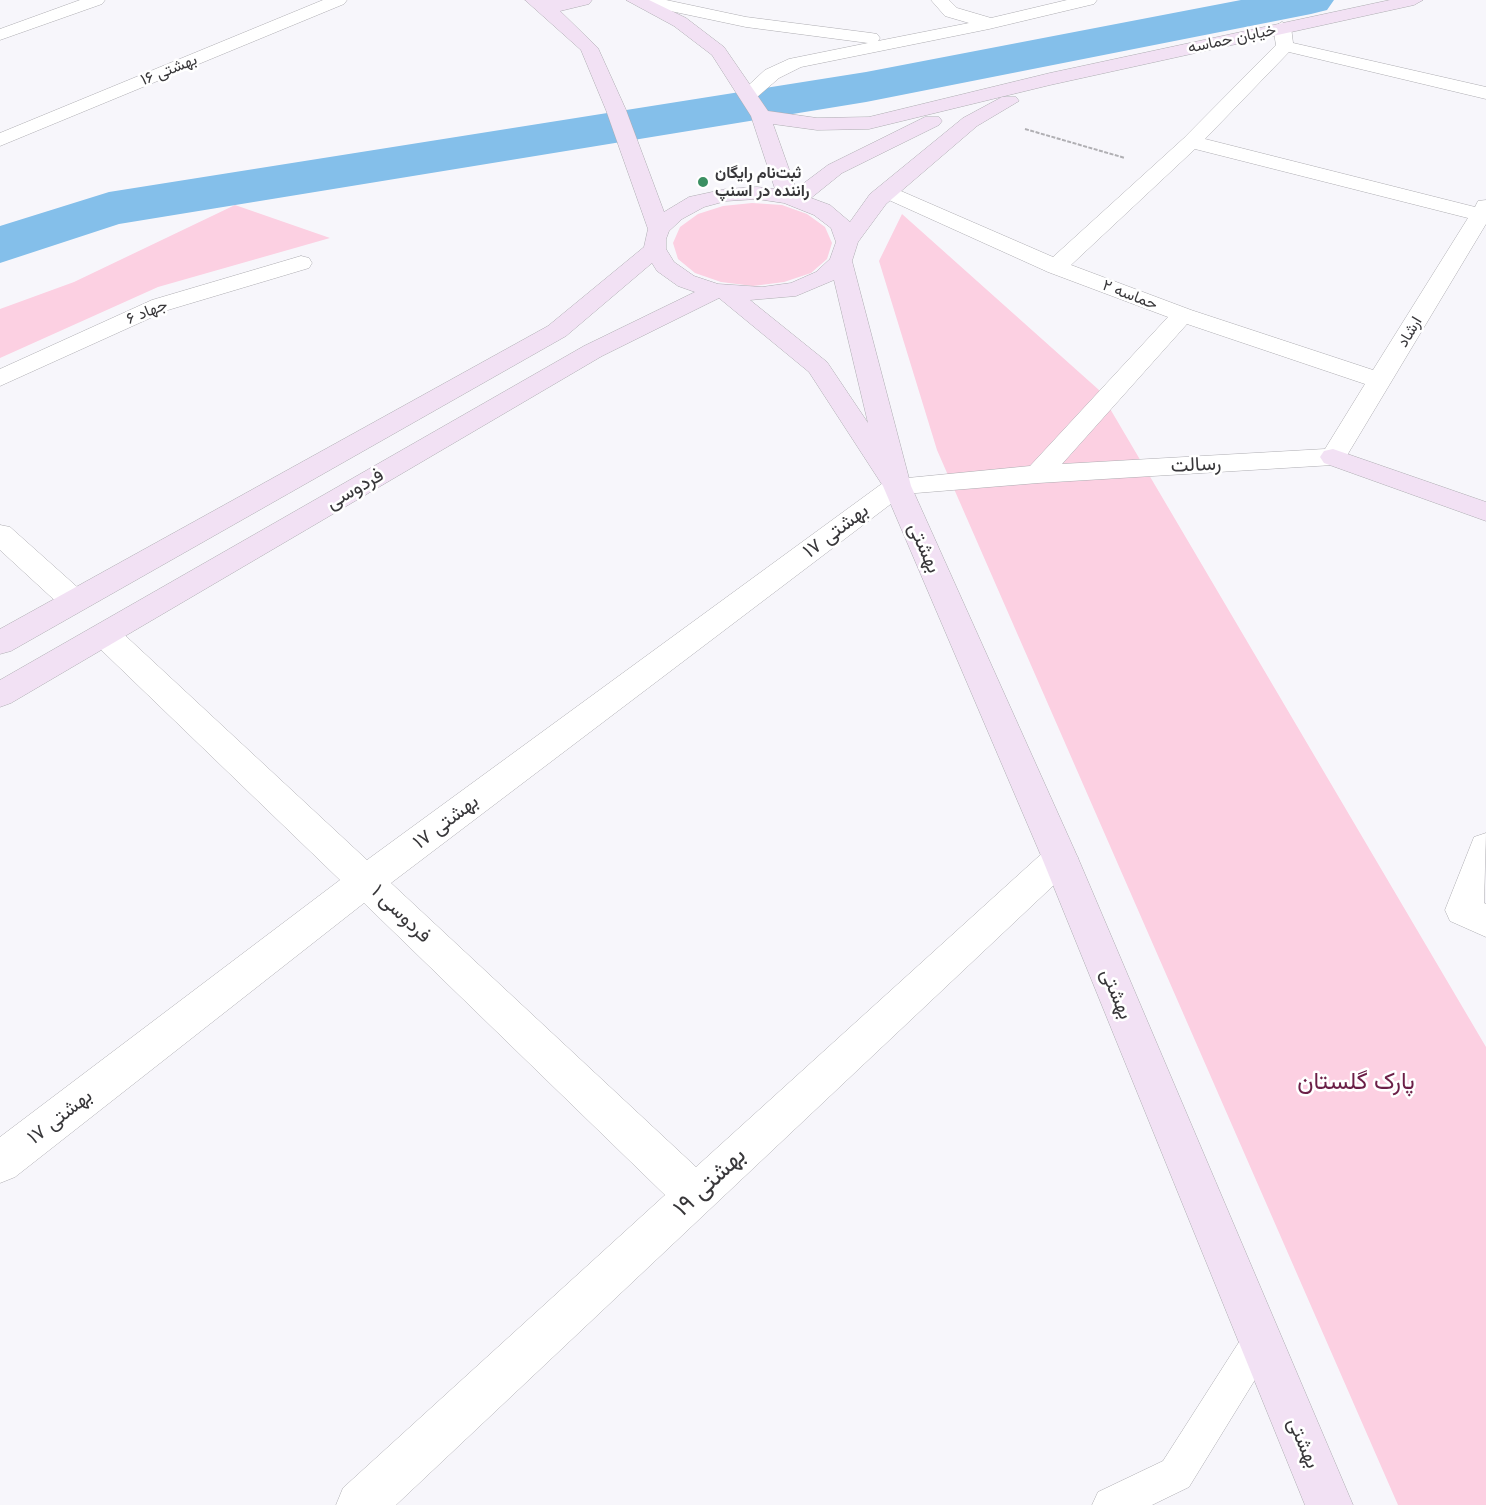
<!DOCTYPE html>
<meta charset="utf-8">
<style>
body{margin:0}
canvas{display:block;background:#f7f6fb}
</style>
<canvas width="1486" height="1505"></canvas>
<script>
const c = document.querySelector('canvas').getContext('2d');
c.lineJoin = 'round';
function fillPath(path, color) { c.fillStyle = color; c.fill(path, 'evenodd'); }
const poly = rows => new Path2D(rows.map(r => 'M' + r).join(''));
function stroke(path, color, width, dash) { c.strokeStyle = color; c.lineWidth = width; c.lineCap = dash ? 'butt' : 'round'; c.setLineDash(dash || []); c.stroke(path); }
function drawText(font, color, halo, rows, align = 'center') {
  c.font = font + ' "PT Sans",Vazirmatn,sans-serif'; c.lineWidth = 5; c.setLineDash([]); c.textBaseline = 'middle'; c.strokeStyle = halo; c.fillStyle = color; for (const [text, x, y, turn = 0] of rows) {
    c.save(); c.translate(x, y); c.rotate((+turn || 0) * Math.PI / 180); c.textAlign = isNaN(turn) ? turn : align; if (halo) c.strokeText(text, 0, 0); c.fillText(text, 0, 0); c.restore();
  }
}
fillPath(poly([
 [752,203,782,205,807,214,825,227,832,243,827,259,811,273,784,282,753,286,721,282,695,273,678,259,673,243,680,227,698,214,723,206],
 [235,205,330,238,158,287,0,358,0,309,74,282],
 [902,214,1099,390,1486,1047,1486,1505,1398,1505,937,450,879,261]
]), '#fcd0e2');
fillPath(poly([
 [1241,0,1334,0,1327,10,1311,14,866,102,119,224,0,263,0,226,109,192,866,72,1241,0]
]), '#84bfea');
const lane = poly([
 [1260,1322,1272,1328,1278,1340,1272,1352,1189,1487,1152,1505,1092,1505,1098,1492,1163,1461,1248,1328,1260,1322]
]);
const street = poly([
 [80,0,105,0,102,4,0,40,0,29,80,0],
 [323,0,347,0,344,4,0,146,0,133,323,0],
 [633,0,666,0,746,17,871,33,877,34,880,38,878,41,969,23,945,16,931,0,949,0,957,8,991,18,1067,0,1097,0,1094,4,989,29,801,67,779,78,756,98,749,100,739,94,765,70,789,59,868,43,746,27,642,5,633,0],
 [1282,22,1291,27,1293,43,1486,87,1486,99,1289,52,1205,139,1475,207,1478,201,1486,200,1486,224,1346,457,1342,463,1333,465,1038,483,904,494,391,883,696,1167,1048,848,1060,843,1072,848,1078,858,1072,868,396,1505,336,1505,343,1488,665,1195,364,903,15,1177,0,1183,0,1137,340,880,94,643,90,635,94,627,105,624,116,627,367,860,887,480,1030,466,1168,317,1048,272,880,196,876,192,880,188,887,186,894,188,1053,257,1184,138,1276,45,1273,27,1282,22],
 [1195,149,1468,218,1373,370,1191,310,1071,265,1195,149],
 [1187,324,1365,384,1325,449,1062,464,1187,324],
 [301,256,309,258,312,263,309,268,168,310,0,386,0,369,152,300,301,256],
 [0,525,10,527,85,594,89,601,85,608,74,611,63,608,0,550,0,525],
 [1486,833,1484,903,1486,904,1486,937,1450,921,1445,910,1474,837,1486,833]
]);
const secondary = poly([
 [525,0,592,0,589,4,560,11,598,48,626,110,664,212,689,197,726,189,757,187,775,189,751,116,712,55,674,26,626,0,649,0,686,18,724,47,768,111,817,118,869,117,1050,73,1390,0,1423,0,1414,5,1050,85,869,129,817,130,773,124,796,189,828,165,925,117,939,117,942,121,939,125,842,173,811,198,830,205,850,222,870,194,963,118,1002,97,1016,97,1019,101,977,126,886,204,858,242,852,261,911,486,1078,858,1353,1505,1305,1505,1042,858,883,486,809,372,719,298,602,356,11,703,0,707,0,680,584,346,695,292,678,286,657,271,652,263,566,336,11,651,0,654,0,629,548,326,644,247,648,229,606,110,581,50,525,0],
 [757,199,784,203,814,215,831,228,836,242,830,259,816,272,791,283,762,287,718,284,694,276,674,262,666,249,666,239,669,231,682,219,704,207,726,201,757,199],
 [834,280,868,423,827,362,750,300,796,296,834,280],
 [1333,449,1486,502,1486,521,1324,463,1320,457,1324,451,1333,449]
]);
stroke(lane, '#aeadb2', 1);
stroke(street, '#aeadb2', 1);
stroke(secondary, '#aeadb2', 1);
stroke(poly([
 [1025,129,1125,158]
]), '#b0afb3', 2, [4, 1.5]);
fillPath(lane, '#fff');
fillPath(street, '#fff');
fillPath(secondary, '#f2e1f4');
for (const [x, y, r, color] of [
 [703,182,6,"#3b8f62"]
]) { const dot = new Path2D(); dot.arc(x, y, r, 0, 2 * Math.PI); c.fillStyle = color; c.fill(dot); stroke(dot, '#fff', 2); }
drawText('16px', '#38373a', '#fff', [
 ["خیابان حماسه",1232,39,-12],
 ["بهشتی ۱۶",169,70,-22],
 ["حماسه ۲",1130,295,21],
 ["جهاد ۶",147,312,-22],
 ["ارشاد",1410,332,-59]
]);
drawText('bold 16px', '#38373a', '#fff', [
 ["ثبت‌نام رایگان",715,173],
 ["راننده در اسنپ",715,191]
], 'left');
drawText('20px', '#38373a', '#fff', [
 ["رسالت",1196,465,-3],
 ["فردوسی",355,489,-30],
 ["بهشتی ۱۷",836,531,-37],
 ["بهشتی",924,548,66],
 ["بهشتی ۱۷",446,822,-37],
 ["فردوسی ۱",401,914,44],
 ["بهشتی",1116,994,67],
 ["بهشتی ۱۷",60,1117,-38],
 ["بهشتی",1303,1443,67]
]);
drawText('24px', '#6b1f47', '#fff', [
 ["پارک گلستان",1356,1082]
]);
drawText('24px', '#38373a', '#fff', [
 ["بهشتی ۱۹",710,1182,-43]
]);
</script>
